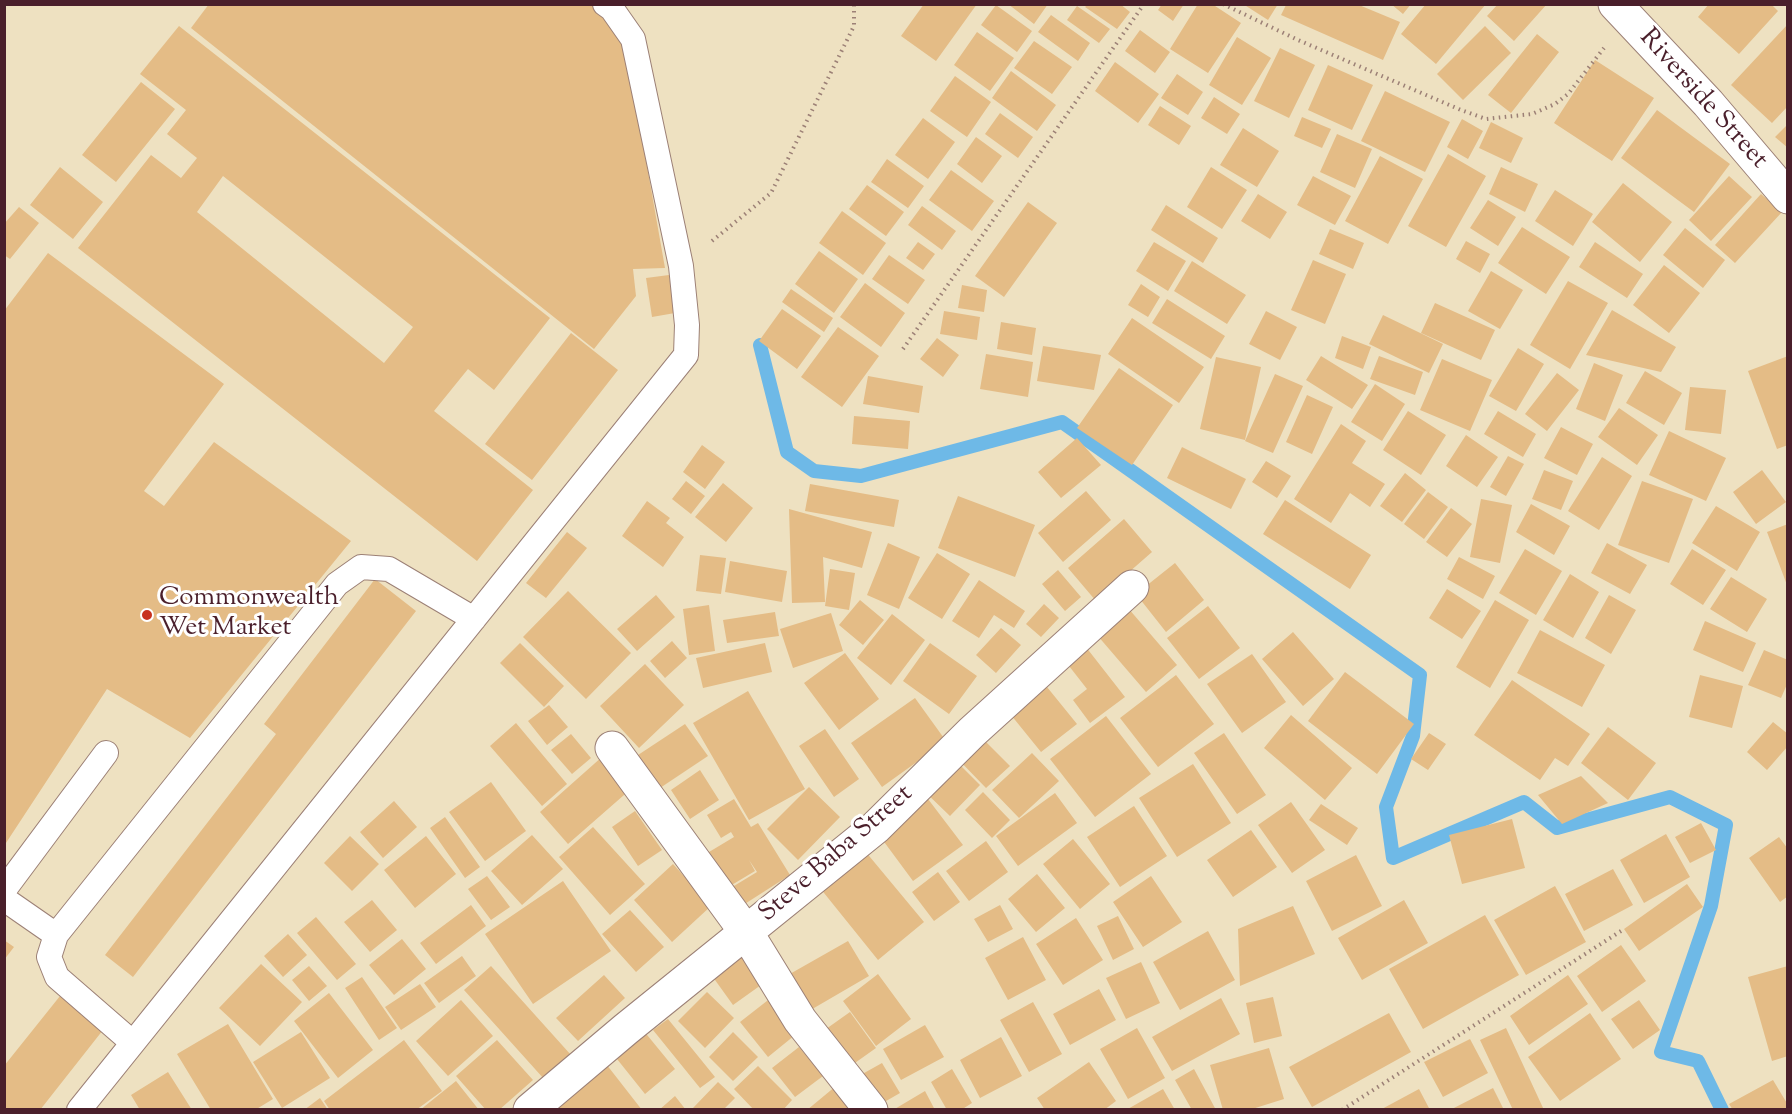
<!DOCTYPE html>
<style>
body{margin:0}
#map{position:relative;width:1792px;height:1114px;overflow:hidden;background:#eee1c1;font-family:"Sorts Mill Goudy",serif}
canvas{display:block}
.frame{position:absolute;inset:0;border:6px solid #4a1f2b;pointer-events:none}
</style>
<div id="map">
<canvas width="1792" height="1114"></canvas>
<div class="frame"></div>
</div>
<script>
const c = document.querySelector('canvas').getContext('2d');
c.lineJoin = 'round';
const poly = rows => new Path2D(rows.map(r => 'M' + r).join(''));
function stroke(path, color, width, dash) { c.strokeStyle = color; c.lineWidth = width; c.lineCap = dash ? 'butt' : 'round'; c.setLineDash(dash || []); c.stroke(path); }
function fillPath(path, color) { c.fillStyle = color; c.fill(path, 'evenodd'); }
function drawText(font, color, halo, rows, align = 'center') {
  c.font = font + ' "Sorts Mill Goudy",serif'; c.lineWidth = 6; c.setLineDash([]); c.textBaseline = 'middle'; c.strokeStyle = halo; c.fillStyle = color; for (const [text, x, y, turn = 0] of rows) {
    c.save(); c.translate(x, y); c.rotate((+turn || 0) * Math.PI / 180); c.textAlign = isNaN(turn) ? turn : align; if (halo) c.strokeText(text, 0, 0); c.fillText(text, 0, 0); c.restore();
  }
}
stroke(poly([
 [760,345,787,452,814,471,861,476,1062,422,1420,675,1413,736,1386,807,1393,858,1524,802,1557,828,1670,797,1726,825,1711,906,1661,1052,1698,1061,1722,1110]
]), '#6eb9e7', 14);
fillPath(poly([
 [209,4,591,4,623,30,665,268,633,269,636,296,594,349,191,28],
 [924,4,977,4,936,61,901,36],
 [1008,4,1048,4,1034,24],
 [1088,4,1120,4,1130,12,1117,29,1085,7],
 [1162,4,1184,4,1173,21,1158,10],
 [1198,4,1212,4,1241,23,1208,73,1170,49],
 [1243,4,1278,4,1268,20],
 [1391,4,1411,4,1403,14],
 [1426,4,1486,4,1436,64,1401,34],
 [1498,4,1547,4,1514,41,1487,16],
 [1709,4,1771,4,1778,11,1739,54,1698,17],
 [996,5,1032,31,1017,52,981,25],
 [1286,5,1359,5,1400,22,1383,60,1281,15],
 [1077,6,1110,29,1099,43,1067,20],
 [1051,15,1090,43,1078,61,1038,32],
 [1788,24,1788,106,1772,123,1731,85],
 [179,26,550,318,494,390,468,369,434,411,533,490,477,561,78,248,151,155,181,178,197,158,167,134,186,110,140,74],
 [223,176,413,327,384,363,197,212],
 [1485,26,1511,53,1463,100,1437,74],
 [1140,30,1170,52,1155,73,1125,51],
 [977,32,1014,58,990,91,954,65],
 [1537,34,1559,52,1511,113,1488,95],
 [1237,37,1271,58,1242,105,1209,85],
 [1034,41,1072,67,1052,94,1014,68],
 [1280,48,1315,65,1289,118,1254,101],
 [1595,60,1654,98,1612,161,1554,123],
 [1115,62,1159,94,1138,123,1095,91],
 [1328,65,1373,85,1352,130,1308,110],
 [1011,71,1056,105,1037,131,992,98],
 [1177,74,1203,92,1188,115,1161,98],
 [955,76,991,102,967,137,930,111],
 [141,82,175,109,116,182,82,155],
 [1385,91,1450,122,1425,172,1361,141],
 [1214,97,1240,114,1227,134,1201,118],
 [1160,106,1191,126,1179,145,1148,125],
 [1657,110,1730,164,1694,212,1621,158],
 [1000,113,1033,137,1018,158,985,134],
 [1302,117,1331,129,1322,148,1294,136],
 [923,118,955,142,928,179,895,155],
 [1462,119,1483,131,1468,159,1447,147],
 [1491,122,1523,138,1511,163,1479,148],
 [1788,124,1788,148,1775,137],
 [1243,128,1279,151,1257,187,1220,165],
 [1337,134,1372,149,1355,188,1320,172],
 [976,137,1002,156,982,183,957,164],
 [1448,154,1486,176,1446,247,1408,226],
 [1380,156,1423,179,1388,244,1345,221],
 [887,159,924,186,908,208,871,182],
 [60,167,103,202,73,239,30,205],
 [1211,167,1247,190,1222,229,1187,207],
 [1501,167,1538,184,1525,212,1489,194],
 [951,170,994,201,972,231,929,200],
 [1313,176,1351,196,1335,225,1297,205],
 [1729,176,1752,197,1711,241,1689,220],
 [1623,183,1672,222,1640,262,1592,222],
 [867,185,904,212,886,236,849,209],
 [1555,190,1593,214,1573,246,1535,221],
 [1258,194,1287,212,1270,239,1241,221],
 [1761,194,1782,212,1735,263,1715,245],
 [1488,200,1516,217,1498,246,1470,228],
 [1028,202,1057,223,1004,297,975,276],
 [1166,205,1218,238,1203,263,1151,230],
 [922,206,956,231,942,250,908,225],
 [19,207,39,223,10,259,4,255,4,224],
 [842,211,886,243,863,275,819,243],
 [1522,227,1570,257,1546,294,1498,263],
 [1685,228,1725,260,1703,288,1663,255],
 [1330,229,1364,243,1353,269,1319,254],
 [1466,241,1490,254,1480,273,1456,259],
 [918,242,935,254,923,270,906,258],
 [1154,242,1186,261,1168,291,1136,271],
 [1595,242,1643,274,1627,298,1579,267],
 [819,251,858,279,834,313,795,284],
 [48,253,224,384,144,491,164,506,214,442,351,541,190,738,107,689,4,846,4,311],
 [889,255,925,280,908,304,872,279],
 [1313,260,1346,274,1325,324,1291,310],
 [1192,261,1246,295,1227,324,1174,291],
 [1664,265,1700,293,1669,333,1633,305],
 [1491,271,1523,290,1500,329,1468,311],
 [669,275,675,313,652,317,646,278],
 [1568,281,1608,303,1570,369,1530,345],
 [865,283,905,313,881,347,840,317],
 [1141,284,1160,297,1148,317,1128,305],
 [962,285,987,290,984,312,958,308],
 [791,289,833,318,824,332,782,302],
 [1167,299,1225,336,1211,359,1152,323],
 [1435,303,1495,330,1481,360,1421,333],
 [782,309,821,336,797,369,759,341],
 [1612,310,1676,347,1661,372,1586,355],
 [944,311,980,317,977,340,940,334],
 [1266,311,1297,327,1280,360,1249,344],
 [1383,315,1443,344,1429,373,1369,344],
 [1132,318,1204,367,1179,403,1108,354],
 [1001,322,1036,328,1032,355,997,349],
 [838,327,879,356,842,407,801,377],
 [571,333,618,370,532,480,485,444],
 [1342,336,1371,347,1363,369,1335,358],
 [937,338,959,355,943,377,920,359],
 [1043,346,1101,355,1094,390,1037,381],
 [1518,348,1544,364,1516,411,1489,396],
 [986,354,1033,362,1028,397,980,389],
 [1321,356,1368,385,1352,409,1306,380],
 [1379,356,1423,372,1415,395,1370,379],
 [1788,356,1788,445,1777,449,1748,371],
 [1216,357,1261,367,1245,440,1200,429],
 [1442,359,1492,380,1470,431,1420,410],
 [1594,363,1623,375,1605,421,1576,409],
 [1119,368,1173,405,1132,465,1077,428],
 [1645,371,1682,393,1664,425,1626,403],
 [1557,373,1579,390,1547,431,1525,414],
 [1275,374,1303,386,1273,453,1245,441],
 [868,376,923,386,919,413,863,404],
 [1375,384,1405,404,1382,441,1351,422],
 [1690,387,1726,390,1721,434,1685,430],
 [1307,395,1333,407,1312,454,1286,442],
 [1619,408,1658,435,1637,465,1598,437],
 [1408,411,1446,435,1421,475,1383,450],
 [1498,411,1536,434,1523,457,1484,434],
 [854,416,910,421,908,449,852,444],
 [1341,424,1366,441,1352,463,1385,484,1370,507,1350,493,1331,523,1294,499],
 [1561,427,1593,444,1577,475,1544,458],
 [1669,431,1726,458,1706,501,1649,475],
 [1466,435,1498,457,1477,487,1446,466],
 [1077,438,1101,465,1061,498,1038,472],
 [702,445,725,462,705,489,683,472],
 [1182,447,1246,479,1231,509,1167,478],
 [1508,456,1524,464,1506,496,1490,487],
 [1602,457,1632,476,1599,530,1568,511],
 [1266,461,1291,476,1277,498,1252,482],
 [1544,470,1573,481,1561,510,1532,499],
 [1762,470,1786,502,1756,524,1733,492],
 [1405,473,1426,490,1402,522,1380,506],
 [686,481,705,496,691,514,672,499],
 [1642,481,1693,499,1669,563,1618,545],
 [723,483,753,508,726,542,695,517],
 [810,484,899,500,894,527,805,511],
 [1086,491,1111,520,1063,562,1038,533],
 [1428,492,1448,507,1424,539,1404,524],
 [958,496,1035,525,1015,577,938,548],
 [1481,499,1512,505,1500,563,1470,557],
 [1285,500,1371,555,1350,589,1263,534],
 [647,501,670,518,666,523,684,537,663,567,622,536],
 [1531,504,1570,526,1554,555,1516,532],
 [1716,506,1760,532,1737,571,1692,543],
 [1451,508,1472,524,1447,557,1426,542],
 [789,509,872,532,862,568,823,557,825,602,792,603],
 [1124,519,1152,552,1096,601,1068,568],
 [1788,524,1788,585,1787,585,1767,532],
 [567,532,587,548,546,598,526,583],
 [888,543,920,557,899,609,867,595],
 [1607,543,1647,565,1630,594,1591,573],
 [1525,549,1562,571,1536,615,1499,593],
 [1692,549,1726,570,1703,605,1670,584],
 [937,553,970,574,942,619,908,598],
 [700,555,726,558,721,594,696,591],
 [1459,557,1495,576,1483,599,1447,579],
 [730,561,787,571,782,602,725,592],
 [1175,563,1204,600,1166,632,1136,594],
 [830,569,855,573,849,610,825,606],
 [1058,570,1081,597,1065,611,1042,584],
 [1570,574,1599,592,1573,638,1543,620],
 [1731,577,1767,599,1747,632,1710,609],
 [375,579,416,611,133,977,105,955,276,734,264,724],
 [979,580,1025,611,1014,628,994,615,979,638,952,621],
 [1447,589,1481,611,1462,639,1429,618],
 [568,591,631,653,586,699,523,637],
 [656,595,675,617,637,651,617,629],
 [1609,595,1636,610,1611,654,1585,638],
 [860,600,884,620,863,645,839,625],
 [1495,600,1529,620,1490,688,1456,667],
 [1122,601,1177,665,1146,692,1091,628],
 [1044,604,1059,618,1041,637,1026,624],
 [709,605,715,651,689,655,683,609],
 [1208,606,1240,648,1199,679,1167,638],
 [775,612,779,636,727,643,723,620],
 [831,613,843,651,793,668,780,629],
 [892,614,925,640,891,685,857,658],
 [1705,621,1756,643,1743,672,1693,650],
 [1001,628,1021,645,996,673,976,655],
 [1540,630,1605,665,1582,707,1517,673],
 [1293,632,1334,679,1303,706,1262,659],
 [672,641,687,658,665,678,650,661],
 [1082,642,1125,697,1090,723,1073,700,1087,689,1062,657],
 [520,643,564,686,544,707,500,663],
 [765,643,772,672,703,688,696,658],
 [930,643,977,676,949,714,903,681],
 [1764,650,1788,660,1788,682,1781,698,1748,685],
 [845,653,879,699,839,730,804,683],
 [1252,654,1286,702,1242,733,1207,684],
 [645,664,684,705,639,748,600,706],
 [1345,672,1414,724,1377,774,1308,721],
 [1176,675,1214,724,1158,767,1120,718],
 [1700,675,1743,686,1732,728,1689,717],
 [1512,680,1590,734,1568,766,1555,758,1540,780,1474,735],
 [1047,687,1077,724,1041,752,1011,715],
 [748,691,805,789,749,820,693,723],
 [915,698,946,741,882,787,851,743],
 [549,705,568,727,547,745,528,721],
 [1291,715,1352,768,1325,800,1264,748],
 [1106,716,1151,774,1095,817,1050,759],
 [1773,722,1788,734,1788,746,1767,770,1747,752],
 [516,723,567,784,542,806,490,746],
 [685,724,708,756,657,790,635,757],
 [1608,727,1656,763,1628,800,1581,763],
 [825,729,859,779,834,797,799,746],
 [1224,733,1266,795,1237,814,1194,753],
 [1429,733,1446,744,1428,770,1411,759],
 [571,734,591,758,572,774,551,750],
 [978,734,1010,766,986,788,955,756],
 [1032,753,1059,781,1019,818,992,790],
 [603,756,632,788,568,844,540,812],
 [953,758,980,785,950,816,922,789],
 [1193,764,1231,823,1177,857,1139,798],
 [700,770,719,800,690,819,671,790],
 [1581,776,1608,803,1562,824,1538,795],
 [491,782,526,831,485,861,449,812],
 [809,787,840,817,798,860,767,829],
 [983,792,1010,820,992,838,965,810],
 [1055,793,1077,823,1018,866,996,836],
 [734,799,751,827,758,823,790,875,740,907,729,889,757,872,749,860,755,871,720,892,699,858,734,837,731,832,721,838,707,815],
 [928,799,963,845,913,881,879,835],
 [394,801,417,827,383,858,360,832],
 [1291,802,1325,850,1292,873,1258,825],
 [1321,804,1358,828,1347,845,1309,820],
 [1134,806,1167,856,1120,887,1087,837],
 [635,811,662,850,638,866,612,827],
 [445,817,480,867,465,878,430,828],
 [1512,819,1525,868,1462,884,1449,835],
 [1701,823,1716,850,1690,863,1675,837],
 [593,827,645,884,610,915,559,857],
 [1251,830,1277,867,1233,897,1207,860],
 [1666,834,1690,877,1644,903,1620,860],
 [532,835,563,869,522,905,491,871],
 [350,836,379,864,352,891,324,863],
 [426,836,456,874,415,908,384,870],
 [1779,837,1788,849,1788,896,1780,902,1749,858],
 [1073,839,1110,884,1080,909,1043,864],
 [986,841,1008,872,969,901,946,871],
 [865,851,924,922,878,960,820,888],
 [1356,855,1382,906,1332,931,1306,881],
 [673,864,711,906,672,942,634,900],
 [1613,869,1633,905,1584,931,1565,894],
 [938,872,960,902,934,921,912,892],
 [1037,874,1065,908,1036,932,1008,899],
 [487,876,510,907,491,920,468,889],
 [1151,876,1182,922,1143,947,1113,902],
 [563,881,611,951,533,1004,485,934],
 [1687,884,1703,907,1639,951,1624,929],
 [1555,886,1586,942,1526,975,1494,920],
 [372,900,397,930,370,952,344,922],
 [1404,900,1428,943,1362,980,1338,938],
 [471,905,486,926,436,964,420,943],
 [1000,905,1013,929,988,942,974,919],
 [1293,906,1315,954,1240,986,1238,929],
 [630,910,664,947,636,972,602,934],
 [1485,915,1519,975,1423,1029,1389,969],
 [1118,916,1134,949,1113,960,1097,926],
 [316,917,356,964,337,980,297,933],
 [1076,918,1103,960,1063,985,1036,944],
 [1208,931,1235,980,1180,1010,1153,962],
 [288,934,307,955,283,977,264,956],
 [1023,937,1046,980,1008,1000,985,958],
 [402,939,426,969,394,995,369,965],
 [4,940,14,947,4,960],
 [848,941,869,976,802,1015,781,979],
 [1621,945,1646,981,1602,1012,1577,976],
 [745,948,768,980,733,1005,710,973],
 [462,956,476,976,439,1003,424,983],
 [1141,962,1160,1003,1126,1019,1106,978],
 [261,964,302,1002,260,1046,219,1008],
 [309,966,327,986,309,1001,292,980],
 [491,966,571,1055,544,1079,464,990],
 [1788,966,1788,1056,1772,1061,1748,977],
 [878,974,911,1019,876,1046,843,1001],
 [604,975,625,998,578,1041,556,1018],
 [1568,975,1588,1004,1529,1045,1510,1016],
 [362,977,397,1028,379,1040,345,988],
 [420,984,436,1007,401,1030,385,1007],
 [1099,989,1116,1020,1070,1045,1053,1014],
 [707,992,734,1018,705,1048,678,1021],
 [329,993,373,1050,338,1078,294,1021],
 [60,996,103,1030,40,1110,4,1110,4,1066],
 [772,997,800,1031,768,1057,740,1022],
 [1273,997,1282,1036,1254,1043,1246,1003],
 [1221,998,1240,1034,1172,1071,1152,1037],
 [461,1000,493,1036,448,1076,416,1041],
 [1639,1000,1660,1030,1633,1049,1611,1019],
 [1033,1002,1062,1054,1029,1072,1000,1020],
 [850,1012,876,1048,845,1070,819,1034],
 [1389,1013,1411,1052,1312,1107,1289,1067],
 [1590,1013,1621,1059,1560,1101,1528,1057],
 [668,1019,715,1077,700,1088,653,1030],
 [228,1024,273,1099,255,1110,211,1110,177,1054],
 [925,1025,944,1057,901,1080,883,1049],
 [1137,1028,1165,1078,1128,1099,1100,1049],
 [1506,1028,1544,1110,1513,1110,1480,1040],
 [643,1030,675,1069,645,1094,613,1054],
 [301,1032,330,1078,282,1108,253,1062],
 [733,1032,758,1057,733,1081,709,1057],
 [1001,1037,1022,1076,980,1098,960,1060],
 [1470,1039,1488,1073,1443,1097,1424,1062],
 [404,1040,442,1091,416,1110,330,1110,324,1101],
 [497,1040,533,1080,499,1110,486,1110,456,1076],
 [799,1047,823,1076,795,1097,772,1068],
 [1269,1048,1284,1099,1249,1110,1223,1110,1210,1065],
 [603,1060,642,1110,546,1110],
 [1089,1062,1116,1101,1104,1110,1045,1110,1037,1098],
 [882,1063,900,1093,874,1108,857,1077],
 [758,1066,792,1100,783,1110,754,1110,734,1089],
 [952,1069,972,1103,961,1110,947,1110,931,1082],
 [1194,1069,1216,1110,1192,1110,1175,1080],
 [168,1072,192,1110,140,1110,131,1095],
 [1773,1080,1788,1105,1788,1110,1733,1110,1729,1104],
 [456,1081,479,1110,420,1110],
 [842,1081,866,1110,807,1110],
 [718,1082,735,1098,723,1110,694,1110,693,1108],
 [1493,1088,1504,1110,1450,1110],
 [1163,1089,1175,1110,1126,1110],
 [1419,1089,1430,1110,1380,1110],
 [925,1091,935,1110,893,1110],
 [675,1096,686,1110,659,1110],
 [320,1098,328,1110,304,1110]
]), '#e4bc86');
const lane = poly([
 [4,890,106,753],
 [4,895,7,901,56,935],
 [133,1043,57,977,49,957,56,935,337,584,361,567,389,569,474,619],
 [79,1110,686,355,687,325,681,266,633,39,612,9,605,4]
]);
const street = poly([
 [1615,4,1708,103,1788,197],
 [612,748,746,932,800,1020,871,1110],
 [530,1110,626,1029,875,828,972,732,1132,587]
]);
stroke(lane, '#9c8076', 26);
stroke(street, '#9c8076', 35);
stroke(poly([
 [1223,4,1298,40,1461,110,1486,119,1532,114,1555,104,1568,94,1604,48],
 [712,241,771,193,854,26,854,4],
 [903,349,1144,4],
 [1342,1110,1621,931]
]), '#9c8076', 4, [1.5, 4.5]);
stroke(lane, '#fff', 24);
stroke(street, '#fff', 33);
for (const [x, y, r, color] of [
 [147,615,6,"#c8321e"]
]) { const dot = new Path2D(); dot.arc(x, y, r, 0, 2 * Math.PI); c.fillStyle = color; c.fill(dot); stroke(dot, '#fff', 2); }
drawText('26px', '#4a1f2b', '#fff', [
 ["Riverside Street",1702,100,48],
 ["Steve Baba Street",837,855,-41]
]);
drawText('26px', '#4a1f2b', '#fff', [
 ["Commonwealth",159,600],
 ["Wet Market",159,630]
], 'left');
</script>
